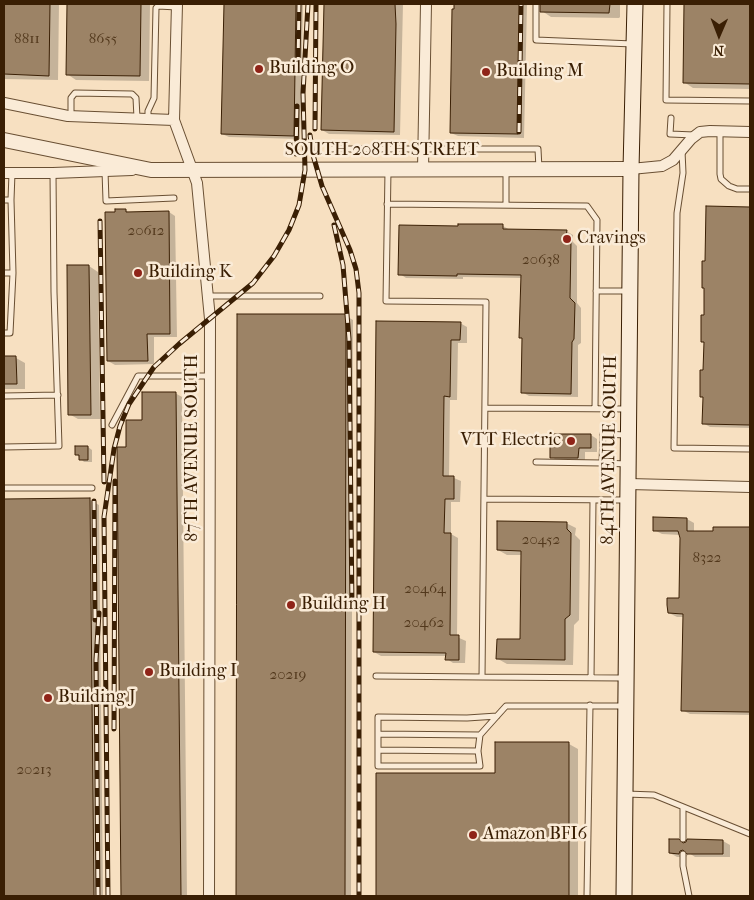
<!DOCTYPE html>
<style>
body{margin:0}
#map{position:relative;width:754px;height:900px;overflow:hidden;background:#f7e0c1;font-family:"IM FELL French Canon",serif}
canvas{display:block}
.frame{position:absolute;inset:0;border:5px solid #3a1f04;pointer-events:none}
.north{position:absolute;left:694px;top:10px;width:50px;height:50px;-webkit-text-stroke:4px #faebd7;paint-order:stroke;rotate:181deg;font-size:14px;font-weight:700;line-height:20px;text-align:center;color:#3a1f04}
.north::after{content:'';display:block;margin:auto;width:18px;height:22px;background:#3a1f04;clip-path:polygon(50% 0,100% 100%,50% 72%,0 100%)}
</style>
<div id="map">
<canvas width="754" height="900"></canvas>
<div class="frame"></div>
<div class="north">N</div>
</div>
<script>
const c = document.querySelector('canvas').getContext('2d');
c.lineJoin = 'round';
function fillPath(path, color) { c.fillStyle = color; c.fill(path, 'evenodd'); }
const poly = rows => new Path2D(rows.map(r => 'M' + r).join(''));
function stroke(path, color, width, dash) { c.strokeStyle = color; c.lineWidth = width; c.lineCap = dash ? 'butt' : 'round'; c.setLineDash(dash || []); c.stroke(path); }
function drawText(font, color, halo, rows, align = 'center') {
  c.font = font + ' "IM FELL French Canon",serif'; c.lineWidth = 5; c.setLineDash([]); c.textBaseline = 'middle'; c.strokeStyle = halo; c.fillStyle = color; for (const [text, x, y, turn = 0] of rows) {
    c.save(); c.translate(x, y); c.rotate((+turn || 0) * Math.PI / 180); c.textAlign = isNaN(turn) ? turn : align; if (halo) c.strokeText(text, 0, 0); c.fillText(text, 0, 0); c.restore();
  }
}
fillPath(poly([
 [4,4,59,4,58,80,4,79],
 [69,4,150,4,149,81,76,80,67,74],
 [225,4,303,4,300,139,229,137,222,134],
 [325,4,403,4,400,135,329,134,322,130],
 [454,4,527,4,524,138,458,136,451,133],
 [542,4,620,4,620,17,619,18,551,17,542,11],
 [685,4,750,4,750,89,693,88,684,82],
 [707,207,750,208,750,428,710,427,703,423,704,398,701,396,705,371,705,343,702,342,705,317],
 [125,210,130,213,169,212,175,216,177,337,154,337,154,364,115,365,108,361,116,213],
 [503,226,510,230,566,231,573,235,573,242,577,246,577,303,581,308,581,343,578,345,578,397,529,396,522,392,523,339,521,338,522,278,463,277,463,279,406,278,400,274,459,227],
 [68,266,89,266,98,272,100,419,78,419,69,414],
 [239,315,346,316,353,320,351,896,237,896],
 [377,322,460,323,467,327,467,343,458,343,457,400,450,400,449,478,454,478,461,481,460,502,451,502,451,534,458,538,457,637,466,641,465,663,453,663,447,659,447,656,381,656,374,652],
 [4,358,16,358,25,363,25,389,4,389],
 [175,393,182,397,187,896,122,896,118,449,128,448,143,421],
 [591,435,597,439,597,452,585,452,585,461,558,461,552,457],
 [88,447,92,450,92,462,84,462,76,454],
 [90,500,99,505,103,896,4,896,4,501],
 [749,515,750,515,750,715,690,714,682,710,684,617,677,617,669,613,680,599,681,537,680,535,662,534,654,530,687,519,694,523,694,532,715,532,749,529],
 [566,523,576,528,575,535,580,540,579,620,574,625,573,665,507,664,498,659,521,640,522,555,507,555,498,550],
 [569,744,578,749,578,896,377,896,377,774,496,774],
 [688,841,723,841,730,845,730,857,695,857,689,853,686,857,677,857,670,853]
]), '#0003');
const building = poly([
 [4,4,50,4,49,76,4,74,4,4],
 [67,4,141,4,140,76,66,75,67,4],
 [224,4,296,4,294,136,221,134,224,4],
 [324,4,395,4,396,24,394,132,321,130,324,4],
 [454,4,520,4,518,134,450,133,452,9,454,9,454,4],
 [540,4,610,4,609,13,540,12,540,4],
 [684,4,750,4,750,84,683,83,684,4],
 [706,206,750,207,750,425,702,424,703,397,700,397,700,370,703,370,704,342,701,342,701,315,704,315,704,288,702,288,702,261,705,261,706,206],
 [115,209,126,209,126,212,169,211,170,334,147,334,148,361,107,361,105,212,115,212,115,209],
 [458,224,503,224,503,229,567,230,566,237,571,242,570,298,575,303,574,339,572,342,571,394,521,393,522,338,519,338,521,275,457,274,457,276,398,275,399,225,458,226,458,224],
 [67,265,89,265,91,415,68,415,67,265],
 [237,314,346,314,345,896,236,896,237,314],
 [376,321,461,322,460,340,451,340,450,397,444,396,443,476,454,476,454,499,445,499,444,533,451,533,450,635,459,635,459,660,445,660,446,653,373,652,376,321],
 [4,356,16,356,17,384,4,384,4,356],
 [142,392,176,392,181,896,121,896,117,447,126,447,126,420,142,420,142,392],
 [550,434,591,434,591,448,579,448,578,458,550,458,550,434],
 [75,446,88,446,88,460,79,460,79,455,75,455,75,446],
 [90,498,94,896,4,896,4,499,90,498],
 [653,517,687,518,687,531,713,531,713,527,750,527,750,712,681,711,683,614,668,613,667,605,667,598,679,598,680,538,678,531,653,531,653,517],
 [497,521,567,522,567,529,571,533,570,615,565,619,565,660,496,659,497,639,520,639,521,551,497,550,497,521],
 [495,742,569,742,569,896,376,896,376,773,495,773,495,742],
 [669,839,679,839,683,843,686,842,687,839,723,840,723,854,687,854,683,850,680,851,679,854,669,853,669,839]
]);
fillPath(building, '#9c8366');
stroke(building, '#3a1f04', 1);
const service = poly([
 [536,4,536,40,633,44],
 [667,4,666,100,750,101],
 [71,116,71,98,75,93,132,94,136,98,137,118],
 [671,118,670,134,694,135],
 [148,119,148,111,154,98,156,8,158,6,177,7],
 [720,131,720,174,721,179,729,186,737,189,750,189],
 [330,149,538,149,539,169],
 [682,151,683,173,677,213,674,448,750,449],
 [388,170,386,301,486,302,482,677,623,678],
 [105,171,106,201,174,198],
 [4,200,11,200,12,173],
 [387,204,587,206,597,220,595,409],
 [506,205,506,171],
 [4,273,13,273,11,200],
 [596,291,627,291],
 [208,296,320,296],
 [4,333,10,333,13,273],
 [4,396,58,395],
 [485,408,627,409],
 [112,425,138,376,209,376],
 [626,435,603,434,602,463,627,464],
 [4,447,59,446,54,292,53,173],
 [536,462,602,463],
 [4,488,92,488],
 [484,499,626,500],
 [376,676,482,677],
 [591,678,593,500],
 [497,716,467,718,378,717,378,766,480,766,478,751,480,735,497,716,506,706,623,706],
 [378,734,480,735],
 [378,750,478,751],
 [626,794,654,795,750,834],
 [683,839,683,807],
 [683,854,683,866,689,896],
 [587,896,590,705]
]);
const minor = poly([
 [177,4,174,120,197,183,210,319,209,896],
 [4,103,68,116,174,120],
 [423,169,426,4],
 [631,169,662,166,673,160,691,139,700,132,710,131,750,132],
 [4,173,53,173,132,170],
 [629,484,750,487]
]);
const tertiary = poly([
 [4,140,151,170,631,169]
]);
const secondary = poly([
 [624,896,631,169,635,4]
]);
stroke(service, '#694f33', 7);
stroke(minor, '#694f33', 12);
stroke(tertiary, '#694f33', 16);
stroke(secondary, '#3a1f04', 17);
stroke(service, '#faebd7', 5);
stroke(minor, '#faebd7', 10);
stroke(tertiary, '#faebd7', 14);
stroke(secondary, '#faebd7', 15);
const rail = poly([
 [298,66,299,4],
 [315,129,316,4],
 [519,132,521,4],
 [310,135,313,155,322,186,350,250,356,269,359,293,359,896],
 [296,154,297,106],
 [100,221,104,482],
 [334,225,343,265,349,339,352,607],
 [94,501,95,620],
 [114,729,115,481],
 [98,896,96,660,99,613],
 [108,896,104,517,114,449,120,426,129,404,154,367,179,344,253,283,274,256,289,230,299,205,305,170,303,93,308,4]
]);
stroke(rail, '#3a1f04', 5);
stroke(rail, '#faebd7', 3, [9]);
for (const [x, y, r, color] of [
 [259,69,5,"#8f2418"],
 [486,72,5,"#8f2418"],
 [567,239,5,"#8f2418"],
 [138,273,5,"#8f2418"],
 [571,441,5,"#8f2418"],
 [291,605,5,"#8f2418"],
 [149,672,5,"#8f2418"],
 [48,698,5,"#8f2418"],
 [473,835,5,"#8f2418"]
]) { const dot = new Path2D(); dot.arc(x, y, r, 0, 2 * Math.PI); c.fillStyle = color; c.fill(dot); stroke(dot, '#faebd7', 2); }
drawText('15px', '#52381c', null, [
 ["8811",27,39],
 ["8655",103,39],
 ["20612",146,231],
 ["20638",541,260],
 ["20452",541,540],
 ["8322",707,558],
 ["20464",425,589],
 ["20462",424,623],
 ["20219",288,675],
 ["20213",34,770]
]);
drawText('18px', '#3a1f04', '#faebd7', [
 ["Building O",269,69],
 ["Building M",496,72],
 ["Cravings",577,239],
 ["Building K",148,273],
 ["VTT Electric",561,441,"right"],
 ["Building H",301,605],
 ["Building I",159,672],
 ["Building J",58,698],
 ["Amazon BFI6",483,835]
], 'left');
drawText('18px', '#3a1f04', '#faebd7', [
 ["SOUTH 208TH STREET",382,151],
 ["87TH AVENUE SOUTH",193,448,-90],
 ["84TH AVENUE SOUTH",610,450,-89]
]);
</script>
